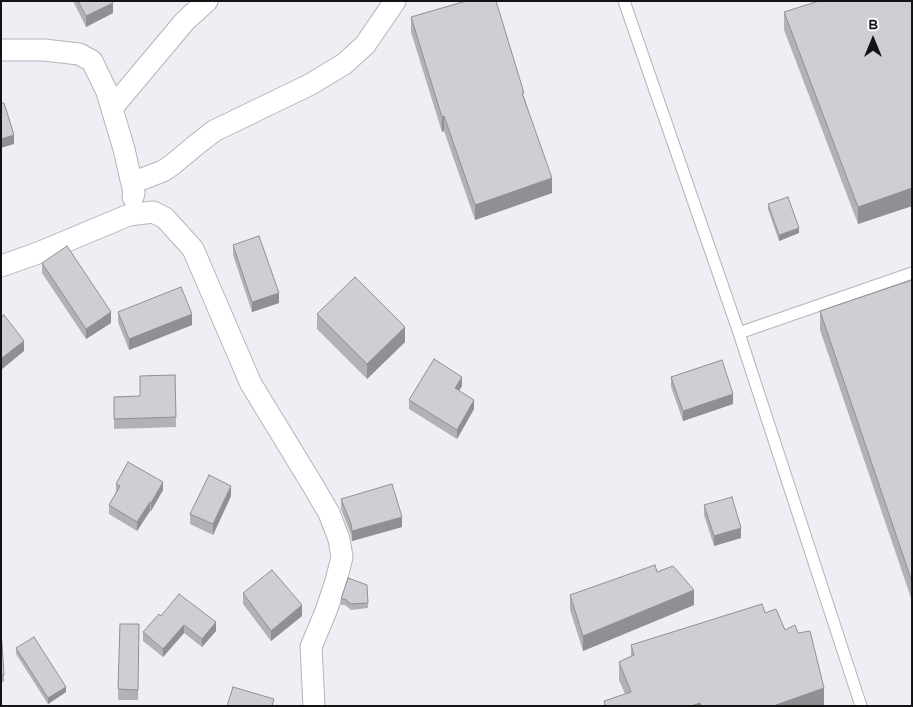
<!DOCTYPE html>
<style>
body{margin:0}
#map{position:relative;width:913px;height:707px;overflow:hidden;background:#eeeef4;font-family:"Varela Round",sans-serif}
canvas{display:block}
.frame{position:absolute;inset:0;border:2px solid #131315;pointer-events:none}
.north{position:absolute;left:848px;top:15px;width:50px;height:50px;-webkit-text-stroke:4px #fbfbfe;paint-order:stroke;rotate:0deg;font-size:14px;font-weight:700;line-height:20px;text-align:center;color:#131315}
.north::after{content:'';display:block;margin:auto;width:18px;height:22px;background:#131315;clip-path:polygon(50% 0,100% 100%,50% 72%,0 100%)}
</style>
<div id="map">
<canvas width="913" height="707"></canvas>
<div class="frame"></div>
<div class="north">B</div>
</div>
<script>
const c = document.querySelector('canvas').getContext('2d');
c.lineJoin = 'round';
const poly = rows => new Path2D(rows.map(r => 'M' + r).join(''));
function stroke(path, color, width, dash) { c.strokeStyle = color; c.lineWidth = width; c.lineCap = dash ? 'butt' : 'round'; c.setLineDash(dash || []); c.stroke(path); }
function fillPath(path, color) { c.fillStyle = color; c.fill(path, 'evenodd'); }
const service = poly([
 [624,1,739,333,861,706],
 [739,333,912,273]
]);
const minor = poly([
 [1,50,44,50,79,54,92,61,107,92,124,149,134,193,133,197],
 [112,108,185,21,207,1],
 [132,183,163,171,172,165,196,145,214,131,311,84,344,64,365,45,395,1],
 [1,266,38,253,129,215,153,212,165,218,193,249,251,384,312,484,329,513,339,539,342,557,336,581,326,611,311,647,314,706]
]);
stroke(service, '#b4b4ba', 13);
stroke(minor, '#b4b4ba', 23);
stroke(service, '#fff', 11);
stroke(minor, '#fff', 21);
fillPath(poly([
 [73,1,112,1,113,13,86,27],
 [912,1,912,206,858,224,784,30,784,12],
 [411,17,524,96,552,193,475,220,444,131,442,132,411,32],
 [768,204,799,233,779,241,768,209],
 [233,245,279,303,252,312,233,255],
 [42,263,111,323,86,339,42,273],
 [912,280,912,601,820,330,820,311],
 [118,312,192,325,129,350,118,322],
 [317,314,405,342,367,379,317,329],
 [1,317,24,351,2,369,1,367],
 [175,375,176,427,114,429,114,397,140,396],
 [671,377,733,404,683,421,671,387],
 [462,386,459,391,474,409,457,439,409,409,409,400],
 [116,484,163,490,151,511,150,511,137,531,109,514,109,505,116,492],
 [231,496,213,535,190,524,190,514],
 [341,499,402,527,352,541,351,535,341,509],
 [704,505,741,538,714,546,704,515],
 [657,572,694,605,583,651,570,610,570,595],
 [367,585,368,608,351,610,345,605,341,605,341,599],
 [243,593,302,616,271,641,243,604],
 [765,613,785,630,824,706,604,706,604,701,625,694,619,680,619,662,631,656,631,645],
 [161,616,216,631,202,647,184,633,163,657,143,641,143,632],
 [120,624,139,624,138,700,118,700],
 [1,629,4,675,4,682,1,682],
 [16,648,66,692,48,704,16,654]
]), '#b1b1b6');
fillPath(poly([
 [113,3,113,13,86,27,86,16],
 [444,116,444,131,442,132,442,117],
 [14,135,14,144,1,148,1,139],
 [552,178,552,193,475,220,475,205],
 [912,188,912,206,858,224,858,207],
 [799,228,799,233,779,241,779,235],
 [279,293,279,303,252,312,252,302],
 [111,312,111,323,86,339,86,329],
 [192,314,192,325,129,350,129,339],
 [405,327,405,342,367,379,367,364],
 [24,341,24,351,2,369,2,358],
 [462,377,462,386,455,397,455,388],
 [733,394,733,404,683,421,683,411],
 [474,400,474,409,457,439,457,430],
 [163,482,163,490,151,511,151,503],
 [231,486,231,496,213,535,213,524],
 [150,502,150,511,137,531,137,522],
 [402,517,402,527,352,541,352,531],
 [741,528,741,538,714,546,714,536],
 [694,590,694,605,583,651,583,636],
 [302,605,302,616,271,641,271,631],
 [216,622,216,631,202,647,202,639],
 [184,625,184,633,163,657,163,649],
 [66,687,66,692,48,704,48,698],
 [824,688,824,706,773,706],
 [700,703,700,706,691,706]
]), '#909094');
const building = poly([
 [78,1,112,1,113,3,86,16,78,1],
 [466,1,496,1,524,93,522,93,552,178,475,205,444,116,442,117,411,17,466,1],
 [819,1,912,1,912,188,858,207,784,12,819,1],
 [1,103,4,103,14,135,1,139,1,103],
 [788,197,799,228,779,235,768,204,788,197],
 [259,236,279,293,252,302,233,245,259,236],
 [67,246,111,312,86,329,42,263,67,246],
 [355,277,405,327,367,364,317,314,355,277],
 [912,280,912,582,820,311,912,280],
 [181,287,192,314,129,339,118,312,181,287],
 [4,315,24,341,2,358,1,357,1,317,4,315],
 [434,359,462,377,455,388,474,400,457,430,409,400,434,359],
 [722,360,733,394,683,411,671,377,722,360],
 [175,375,176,417,114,419,114,397,140,396,140,376,175,375],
 [128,462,163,482,151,503,150,502,137,522,109,505,120,486,116,484,128,462],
 [209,475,231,486,213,524,190,514,209,475],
 [392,484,402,517,352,531,351,524,341,499,392,484],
 [732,497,741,528,714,536,704,505,732,497],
 [655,565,657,572,673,566,694,590,583,636,570,595,655,565],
 [272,570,302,605,271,631,243,593,272,570],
 [348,578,367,585,368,603,351,604,345,599,341,599,348,578],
 [179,594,216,622,202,639,184,625,163,649,143,632,159,614,161,616,179,594],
 [762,604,765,613,776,609,785,630,795,625,798,633,810,631,824,688,773,706,701,706,700,703,691,706,606,706,604,701,631,692,619,662,634,655,631,645,762,604],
 [120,624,139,624,138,690,118,689,120,624],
 [1,629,4,675,1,675,1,629],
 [34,637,66,687,48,698,16,648,34,637],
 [233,687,274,699,272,706,227,706,233,687]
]);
fillPath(building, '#ceced4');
stroke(building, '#909094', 1);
</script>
